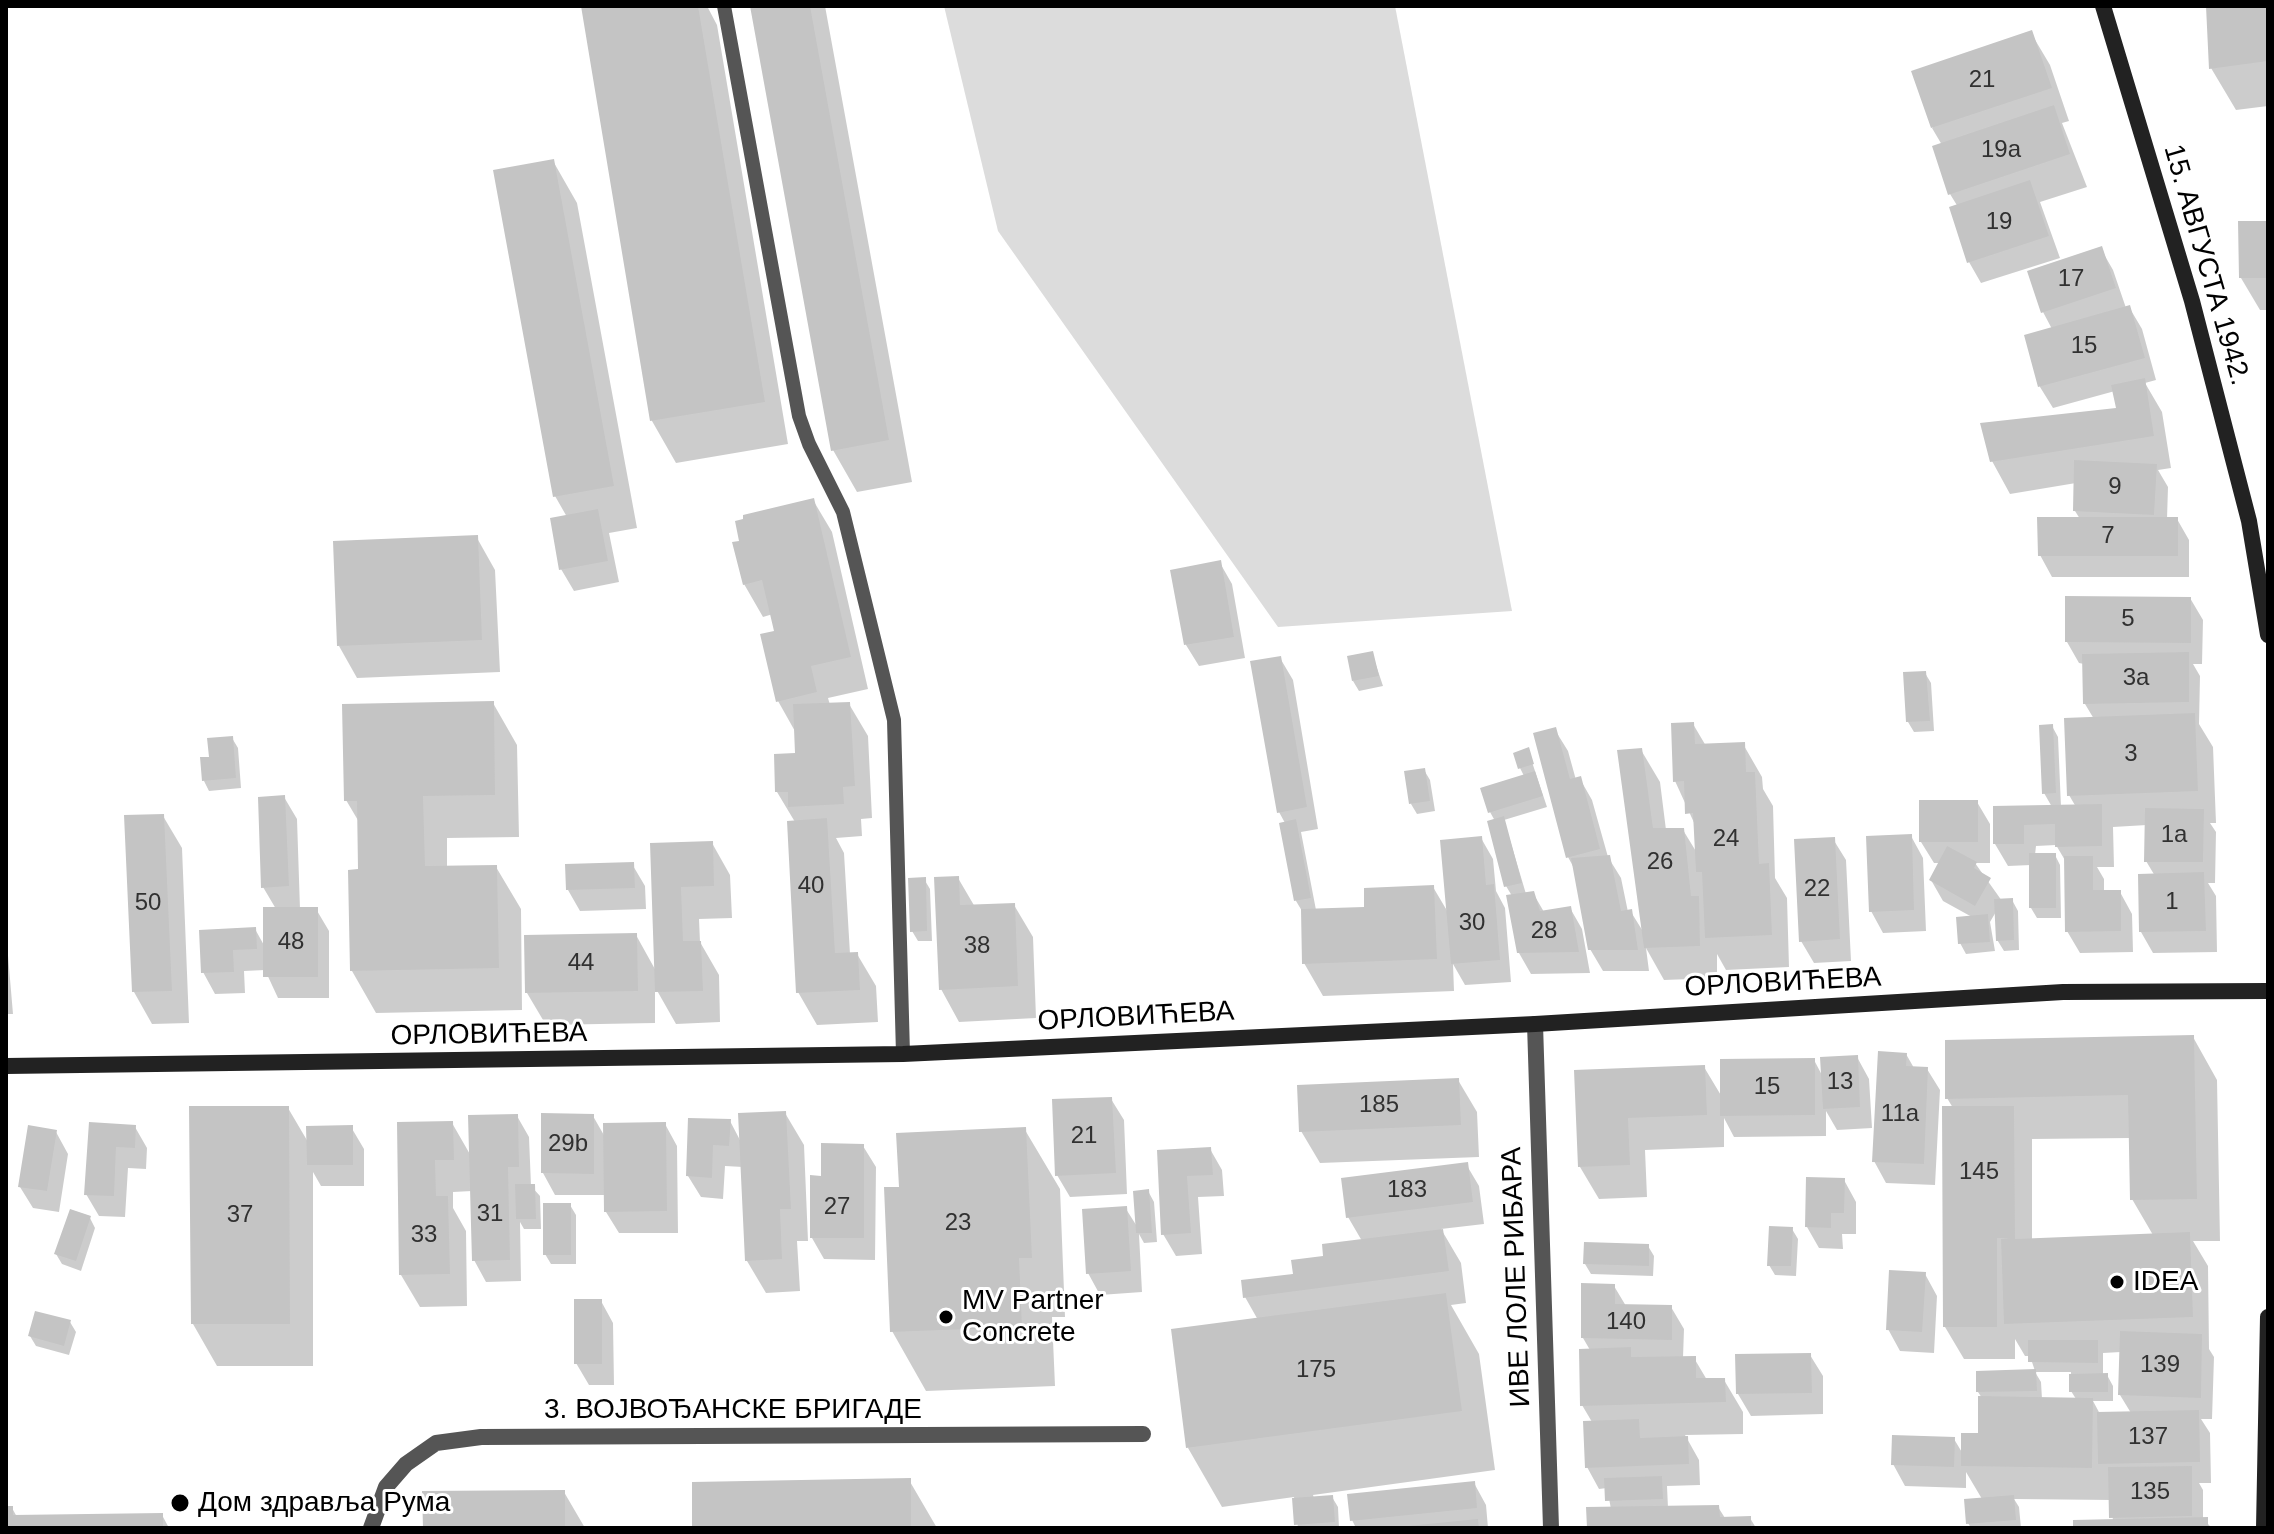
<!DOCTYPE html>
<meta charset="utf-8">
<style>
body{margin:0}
#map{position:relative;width:2274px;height:1534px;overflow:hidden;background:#fff;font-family:Arial,sans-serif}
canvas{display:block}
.frame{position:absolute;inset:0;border:8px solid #000;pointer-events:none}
</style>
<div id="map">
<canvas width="2274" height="1534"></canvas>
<div class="frame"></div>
</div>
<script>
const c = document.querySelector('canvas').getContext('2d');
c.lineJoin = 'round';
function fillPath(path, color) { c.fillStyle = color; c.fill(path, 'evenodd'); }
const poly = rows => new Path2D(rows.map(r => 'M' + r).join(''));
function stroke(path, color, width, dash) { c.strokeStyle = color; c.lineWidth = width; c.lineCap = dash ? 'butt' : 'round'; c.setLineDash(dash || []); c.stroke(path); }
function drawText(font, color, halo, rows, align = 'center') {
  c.font = font + ' Arial,sans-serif'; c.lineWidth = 6; c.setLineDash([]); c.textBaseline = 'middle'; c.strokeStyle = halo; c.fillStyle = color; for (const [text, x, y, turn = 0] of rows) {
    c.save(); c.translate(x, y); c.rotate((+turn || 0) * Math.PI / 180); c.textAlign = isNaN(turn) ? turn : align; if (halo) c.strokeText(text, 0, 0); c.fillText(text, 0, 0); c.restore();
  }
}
fillPath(poly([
 [944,6,1395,6,1512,611,1278,627,998,231]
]), '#dcdcdc');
fillPath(poly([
 [583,6,707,6,717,25,788,444,676,463,652,421],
 [752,6,825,6,912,482,857,492,833,450],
 [2208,6,2268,6,2268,106,2236,110,2211,68],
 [2031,33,2050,65,2069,121,2062,123,2087,187,2040,202,2060,258,1981,283,1969,262,1958,207,1950,194,1942,145,1932,128],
 [553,161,577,203,637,528,609,533,619,582,574,591,561,569,567,517,555,496],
 [2268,223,2268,310,2260,310,2241,278],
 [2101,249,2113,270,2126,308,2129,307,2142,329,2156,380,2145,383,2162,412,2171,468,2158,470,2168,487,2167,519,2177,519,2189,540,2189,577,2052,577,2040,555,2080,519,2075,511,2076,483,2010,494,1992,461,2119,409,2115,391,2053,408,2040,387,2026,336,2052,329,2043,312],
 [813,500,832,532,868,689,828,698,830,705,849,704,868,736,872,818,861,819,862,836,836,838,844,853,850,954,857,954,876,986,878,1022,817,1025,798,992,795,822,777,792,797,755,796,733,778,701,777,632,773,614,763,617,744,584],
 [477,538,495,570,500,672,357,678,339,646],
 [1220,563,1232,584,1245,658,1199,666,1186,645,1173,571],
 [2190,598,2203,620,2202,664,2193,664,2200,676,2199,724,2213,747,2216,823,2210,823,2216,832,2215,883,2208,883,2216,896,2217,952,2153,953,2141,932,2155,876,2146,861,2147,825,2113,827,2114,867,2097,867,2104,879,2104,892,2120,892,2132,914,2133,952,2080,953,2067,931,2066,862,2056,845,2036,846,2035,855,2055,855,2060,865,2061,918,2037,918,2031,908,2031,865,2008,866,1995,844,1995,808,2052,807,2044,793,2052,726,2058,737,2061,807,2076,807,2069,795,2094,719,2085,704,2084,664,2079,663,2067,642],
 [1372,653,1383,686,1359,691,1353,681],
 [1280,658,1293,680,1318,829,1301,832,1316,910,1366,909,1433,887,1449,914,1481,838,1493,859,1496,891,1505,908,1511,982,1465,985,1453,964,1454,991,1323,996,1304,963,1302,911,1296,901,1285,823,1279,812],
 [1925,673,1931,683,1934,731,1914,732,1908,722],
 [493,703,517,745,519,837,447,838,447,868,496,867,521,909,522,1010,376,1013,352,971,360,871,359,822,346,800],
 [1693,724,1706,746,1743,744,1762,777,1763,789,1773,806,1775,878,1787,898,1789,967,1726,970,1717,954,1717,978,1664,980,1646,948,1649,971,1603,971,1590,949,1575,870,1568,857,1555,730,1568,751,1576,780,1580,779,1592,800,1608,857,1621,878,1628,912,1631,912,1644,933,1641,750,1660,782,1666,830,1683,830,1697,853,1696,827,1675,781],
 [232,738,238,748,241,788,209,791,204,781,211,759],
 [1528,750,1547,807,1504,820,1526,894,1533,893,1544,912,1570,908,1582,929,1590,973,1531,974,1519,953,1512,896,1506,886,1495,821,1490,812,1524,776,1520,768],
 [1424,770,1430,780,1435,811,1417,814,1411,804],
 [284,797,297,819,300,909,316,909,329,931,329,998,278,998,265,970,244,971,245,993,215,994,203,972,255,929,265,947,276,909,263,887],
 [1977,802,1990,824,1990,863,1975,863,2002,901,2012,900,2018,911,2019,950,2004,951,1996,938,1997,910,1990,922,1995,951,1966,954,1960,943,1972,917,1943,901,1931,880,1940,863,1934,863,1921,842],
 [163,816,182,848,189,1023,152,1024,134,992],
 [1911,836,1923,858,1926,931,1883,933,1871,911],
 [1833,839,1846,860,1851,961,1814,963,1801,941],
 [712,843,730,875,732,918,699,919,700,942,719,975,720,1022,676,1024,655,987,655,1023,546,1025,527,993,636,935,656,971,652,845],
 [632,864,645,886,646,909,580,911,568,890],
 [958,878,975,907,1014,905,1033,937,1036,1018,959,1022,941,989],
 [924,879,930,889,932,941,918,941,912,931],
 [6,932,13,1014,6,1014],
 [2193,1037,2217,1080,2220,1241,2193,1241,2208,1266,2209,1349,2214,1357,2212,1419,2201,1419,2210,1433,2211,1483,2199,1483,2203,1490,2203,1519,2212,1528,2075,1528,2113,1521,2111,1500,2014,1499,2019,1507,2021,1528,1971,1528,1968,1523,1982,1499,1966,1472,1966,1488,1905,1486,1893,1464,1954,1439,1963,1454,1980,1435,1982,1398,1978,1392,2035,1371,2030,1356,2025,1356,2015,1339,2015,1359,1964,1359,1945,1327,1953,1108,1947,1098],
 [2131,1138,2132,1199,2153,1235,2032,1240,2032,1139],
 [2121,1352,2120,1395,2131,1413,2100,1414,2093,1401,2113,1401,2113,1386,2107,1375,2103,1375,2103,1353],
 [2035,1372,2071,1372,2071,1391,2076,1399,2042,1399,2041,1382],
 [1906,1054,1914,1068,1927,1069,1940,1090,1935,1185,1886,1183,1874,1161],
 [1857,1057,1869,1079,1872,1128,1837,1130,1826,1111,1826,1136,1734,1137,1724,1118,1724,1147,1645,1150,1647,1197,1599,1199,1580,1167,1576,1072,1704,1067,1722,1097,1814,1060,1823,1077],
 [1458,1080,1477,1112,1479,1157,1320,1163,1301,1131],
 [1111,1099,1124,1120,1127,1194,1070,1197,1057,1175],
 [288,1108,308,1142,351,1127,364,1149,364,1186,321,1186,313,1172,313,1366,217,1366,193,1324],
 [785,1113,804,1145,808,1241,797,1241,800,1291,766,1293,747,1261,743,1167,725,1166,723,1199,701,1197,688,1176,730,1121,741,1142],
 [517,1116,529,1137,531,1186,540,1196,541,1229,524,1229,520,1222,521,1281,486,1282,474,1260,472,1191,453,1192,453,1208,466,1231,467,1306,420,1307,401,1275,399,1124,452,1123,471,1156],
 [593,1116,605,1137,665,1124,677,1146,678,1233,619,1233,606,1212,606,1195,555,1195,543,1173],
 [91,1124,135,1127,147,1148,146,1169,128,1168,125,1217,99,1216,86,1194],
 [1025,1130,1060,1189,1065,1317,1052,1317,1055,1386,926,1391,892,1331,901,1189],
 [56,1132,68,1154,59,1212,33,1208,20,1187],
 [863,1146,876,1167,875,1260,824,1259,812,1238,823,1178],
 [1210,1149,1222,1170,1224,1196,1198,1197,1202,1254,1176,1256,1163,1234,1159,1152],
 [1466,1164,1479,1186,1484,1224,1441,1229,1461,1263,1466,1303,1451,1305,1479,1354,1495,1470,1313,1495,1314,1498,1332,1497,1338,1507,1339,1528,1298,1528,1294,1497,1222,1507,1188,1448,1258,1320,1245,1297,1362,1241,1348,1217],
 [1844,1180,1856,1202,1856,1234,1842,1234,1843,1249,1819,1248,1807,1227],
 [1148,1191,1154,1202,1157,1242,1144,1243,1139,1234,1142,1292,1100,1295,1088,1273,1126,1209,1138,1228],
 [570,1205,576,1215,576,1264,551,1264,545,1254],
 [90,1218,95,1228,81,1271,62,1264,56,1254],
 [1792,1229,1798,1239,1796,1276,1775,1275,1769,1265],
 [1648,1246,1654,1256,1653,1276,1591,1274,1585,1264],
 [1925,1274,1937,1296,1934,1353,1900,1351,1888,1329],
 [1614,1286,1626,1306,1671,1307,1684,1329,1683,1358,1694,1358,1707,1380,1724,1380,1743,1412,1743,1434,1685,1435,1699,1460,1700,1485,1667,1486,1668,1508,1718,1507,1725,1518,1750,1518,1756,1528,1589,1528,1611,1509,1607,1488,1599,1489,1587,1467,1592,1422,1582,1405,1590,1350,1583,1338],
 [601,1301,613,1323,614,1385,589,1385,576,1363],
 [70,1322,76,1332,69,1355,36,1346,30,1336],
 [1810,1355,1823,1376,1823,1414,1751,1416,1738,1394],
 [909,1480,937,1528,694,1528],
 [1474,1483,1486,1505,1488,1528,1356,1528,1352,1520],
 [564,1492,585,1528,425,1528],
 [6,1508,12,1508,17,1517,162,1515,169,1528,6,1528]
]), '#0003');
fillPath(poly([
 [581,6,698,6,765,402,650,421],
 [750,6,810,6,889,440,831,451],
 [2206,6,2268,6,2268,61,2209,69],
 [2032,30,2052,88,1931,128,1911,71],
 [2054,105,2070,154,1948,195,1932,146],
 [554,159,614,486,553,497,493,170],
 [2030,180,2049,236,1967,263,1949,207],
 [2238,221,2268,221,2268,278,2239,278],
 [2102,246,2116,288,2041,313,2027,271],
 [2130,305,2145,358,2038,387,2024,335],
 [2145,378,2154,436,1990,462,1980,423,2116,408,2111,385],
 [2074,460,2157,464,2154,515,2073,511],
 [814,498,851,657,811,666,817,692,776,702,760,634,774,631,762,580,743,585,732,542,739,541,735,521,743,519,743,515],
 [598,509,608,561,559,570,550,518],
 [2037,517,2178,517,2178,556,2038,556],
 [478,535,482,640,337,646,333,541],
 [1221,560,1234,637,1184,645,1170,570],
 [2065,596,2191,597,2191,643,2065,642],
 [1373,651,1379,676,1352,681,1347,656],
 [2189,652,2189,702,2083,704,2082,654],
 [1281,656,1307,807,1277,813,1250,661],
 [1926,671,1930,721,1906,722,1903,672],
 [494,701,495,795,423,796,425,866,497,865,499,968,350,971,348,870,358,869,357,801,344,801,342,704],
 [850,702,855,786,843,787,844,804,788,807,788,792,775,792,774,754,795,753,793,704],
 [2195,713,2198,791,2067,796,2064,718],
 [1694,722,1695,744,1745,742,1746,772,1755,772,1759,864,1769,863,1772,935,1705,938,1702,872,1696,872,1693,813,1685,814,1684,781,1673,782,1671,723],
 [2053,724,2056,793,2042,794,2039,725],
 [1556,727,1570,779,1581,776,1600,849,1566,858,1533,733],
 [233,736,236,778,202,781,200,757,209,757,207,738],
 [1529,747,1534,764,1518,769,1513,753],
 [1642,748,1653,828,1684,828,1691,896,1699,896,1700,946,1644,948,1617,750],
 [1425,768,1430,801,1409,804,1404,771],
 [1535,771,1543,796,1488,813,1480,788],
 [285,795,289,886,261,888,258,797],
 [1919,800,1978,800,1978,842,1919,842],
 [2102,804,2102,846,2055,847,2055,824,2024,825,2024,844,1993,844,1993,806],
 [2145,808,2204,809,2203,862,2144,862],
 [164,814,172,991,132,992,124,815],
 [1504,816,1522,883,1504,887,1487,821],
 [827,818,835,953,858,952,860,990,796,993,787,821],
 [1296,819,1311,898,1294,901,1279,823],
 [1912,834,1914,910,1869,912,1866,836],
 [1482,836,1486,885,1494,884,1500,960,1451,964,1440,840],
 [1835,837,1840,939,1799,942,1794,839],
 [713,841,714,886,681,887,683,941,701,941,703,991,655,992,650,843],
 [1947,846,1977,862,1974,868,1991,878,1975,906,1929,880],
 [2029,853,2056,853,2056,908,2029,908],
 [1610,855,1621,911,1632,909,1638,950,1588,950,1571,858],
 [2064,856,2093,856,2093,890,2121,890,2121,931,2065,932],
 [634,862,635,888,566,890,565,864],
 [2204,872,2206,931,2139,932,2138,874],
 [959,876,960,905,1015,903,1018,986,939,990,934,877],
 [926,877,927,931,910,932,908,878],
 [1434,885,1437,959,1302,964,1301,909,1364,907,1364,888],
 [1534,891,1540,911,1571,906,1579,952,1517,953,1506,895],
 [2013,898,2014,940,1996,941,1994,899],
 [263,907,318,907,318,977,263,977],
 [1988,914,1990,942,1958,944,1956,917],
 [256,927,257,949,233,950,234,972,201,973,199,930],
 [637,933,638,991,525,993,524,935],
 [2194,1035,2197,1199,2130,1200,2128,1095,1945,1099,1945,1040],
 [1878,1051,1907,1053,1906,1066,1928,1067,1924,1164,1872,1162],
 [1858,1055,1860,1107,1823,1109,1820,1057],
 [1815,1058,1815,1115,1720,1116,1720,1059],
 [1705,1065,1707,1115,1628,1118,1630,1165,1578,1167,1574,1070],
 [1459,1078,1461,1125,1299,1132,1297,1085],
 [1112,1097,1116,1173,1055,1176,1052,1099],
 [189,1106,289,1106,290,1324,191,1324],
 [1942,1106,2014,1106,2015,1239,2190,1232,2193,1317,2004,1324,2001,1239,2010,1238,1997,1238,1997,1327,1943,1327],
 [786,1111,791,1209,780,1209,782,1259,745,1261,738,1113],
 [541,1113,594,1114,594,1174,541,1173],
 [518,1114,519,1167,508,1167,510,1260,472,1261,468,1115],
 [688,1118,731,1119,729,1146,713,1145,712,1178,686,1176],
 [453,1121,454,1160,435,1160,436,1196,448,1196,450,1274,399,1275,397,1122],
 [89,1122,136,1125,135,1148,116,1147,114,1196,84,1195],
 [666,1122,667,1211,604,1212,603,1123],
 [28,1125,57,1130,47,1191,18,1187],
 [353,1125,353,1165,307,1165,306,1126],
 [1026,1127,1032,1258,1019,1258,1022,1327,890,1332,884,1187,899,1187,896,1133],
 [821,1143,864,1144,864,1238,810,1238,810,1175,821,1176],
 [1211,1147,1213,1175,1187,1176,1191,1233,1161,1235,1157,1150],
 [1468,1162,1473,1202,1346,1218,1341,1178],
 [1806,1177,1845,1178,1844,1213,1831,1213,1831,1228,1805,1227],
 [515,1184,535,1184,536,1219,516,1219],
 [1149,1189,1152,1233,1136,1233,1133,1191],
 [543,1203,571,1203,571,1255,543,1255],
 [1127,1206,1131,1271,1086,1274,1082,1209],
 [70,1209,91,1216,76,1261,54,1254],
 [1769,1226,1793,1227,1791,1266,1767,1266],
 [1443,1229,1449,1271,1243,1298,1241,1280,1293,1274,1291,1260,1323,1256,1322,1244],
 [1584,1242,1649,1244,1649,1266,1583,1264],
 [1889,1270,1926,1272,1922,1332,1886,1330],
 [1581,1283,1615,1284,1615,1304,1672,1305,1672,1340,1581,1338],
 [1446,1293,1462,1411,1186,1448,1171,1329],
 [574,1299,602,1299,602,1364,574,1364],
 [35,1311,71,1320,64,1346,28,1336],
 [2120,1331,2202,1334,2201,1398,2118,1395],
 [2028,1340,2098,1340,2098,1363,2028,1362],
 [1631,1347,1631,1357,1696,1356,1696,1378,1725,1378,1726,1402,1580,1406,1579,1349],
 [1811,1353,1812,1393,1736,1394,1735,1354],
 [2036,1369,2037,1391,1976,1392,1976,1371],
 [2108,1373,2108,1392,2069,1392,2069,1374],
 [1978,1396,2093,1398,2092,1468,1961,1466,1961,1433,1978,1433],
 [2199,1410,2200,1462,2098,1464,2097,1412],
 [1639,1419,1640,1438,1688,1436,1689,1464,1585,1468,1583,1421],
 [1892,1435,1955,1437,1954,1467,1891,1465],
 [2192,1466,2192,1516,2109,1518,2108,1467],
 [1662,1476,1663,1499,1605,1501,1604,1478],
 [911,1478,911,1528,692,1528,692,1482],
 [1475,1481,1477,1508,1350,1521,1347,1494],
 [565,1490,565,1528,423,1528,422,1491],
 [1333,1495,1335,1522,1294,1525,1292,1498],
 [2014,1495,2016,1520,1966,1524,1964,1499],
 [1719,1505,1720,1517,1751,1516,1751,1528,1587,1528,1586,1507],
 [6,1506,13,1506,13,1515,163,1513,163,1528,6,1528],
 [2208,1517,2208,1528,2073,1528,2073,1520],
 [1478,1519,1479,1528,1408,1528,1408,1526]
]), '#c4c4c4');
stroke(poly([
 [724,6,799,416,809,444,843,512,894,720,903,1054]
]), '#555', 14);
stroke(poly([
 [1535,1024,1551,1528],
 [371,1528,386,1487,406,1464,436,1443,481,1437,1143,1434]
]), '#555', 16);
stroke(poly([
 [2103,6,2192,301,2249,521,2268,635],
 [6,1066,903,1054,1535,1024,2063,992,2268,991],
 [2264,1528,2268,1317]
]), '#222', 16);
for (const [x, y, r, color] of [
 [2117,1282,8,"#000"],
 [946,1317,8,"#000"],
 [180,1503,10,"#000"]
]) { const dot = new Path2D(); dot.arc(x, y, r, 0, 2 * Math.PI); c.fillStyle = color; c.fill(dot); stroke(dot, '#fff', 3); }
drawText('24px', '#313131', null, [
 ["21",1982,80],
 ["19a",2001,150],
 ["19",1999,222],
 ["17",2071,279],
 ["15",2084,346],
 ["9",2115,487],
 ["7",2108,536],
 ["5",2128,619],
 ["3a",2136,678],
 ["3",2131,754],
 ["1a",2174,835],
 ["24",1726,839],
 ["26",1660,862],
 ["40",811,886],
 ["22",1817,889],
 ["1",2172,902],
 ["50",148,903],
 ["30",1472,923],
 ["28",1544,931],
 ["48",291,942],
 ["38",977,946],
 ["44",581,963],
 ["13",1840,1082],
 ["15",1767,1087],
 ["185",1379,1105],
 ["11a",1900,1114],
 ["21",1084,1136],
 ["29b",568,1144],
 ["145",1979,1172],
 ["183",1407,1190],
 ["27",837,1207],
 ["31",490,1214],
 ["37",240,1215],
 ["23",958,1223],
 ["33",424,1235],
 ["140",1626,1322],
 ["139",2160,1365],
 ["175",1316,1370],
 ["137",2148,1437],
 ["135",2150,1492]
]);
drawText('28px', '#000', '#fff', [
 ["15. АВГУСТА 1942.",2206,265,74],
 ["ОРЛОВИЋЕВА",1783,983,-3],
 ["ОРЛОВИЋЕВА",1136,1017,-3],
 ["ОРЛОВИЋЕВА",489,1035,-1],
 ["ИВЕ ЛОЛЕ РИБАРА",1517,1277,-92],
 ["3. ВОЈВОЂАНСКЕ БРИГАДЕ",733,1410]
]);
drawText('28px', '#000', '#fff', [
 ["IDEA",2133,1282],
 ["MV Partner",962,1301],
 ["Concrete",962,1333],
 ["Дом здравља Рума",198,1503]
], 'left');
</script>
